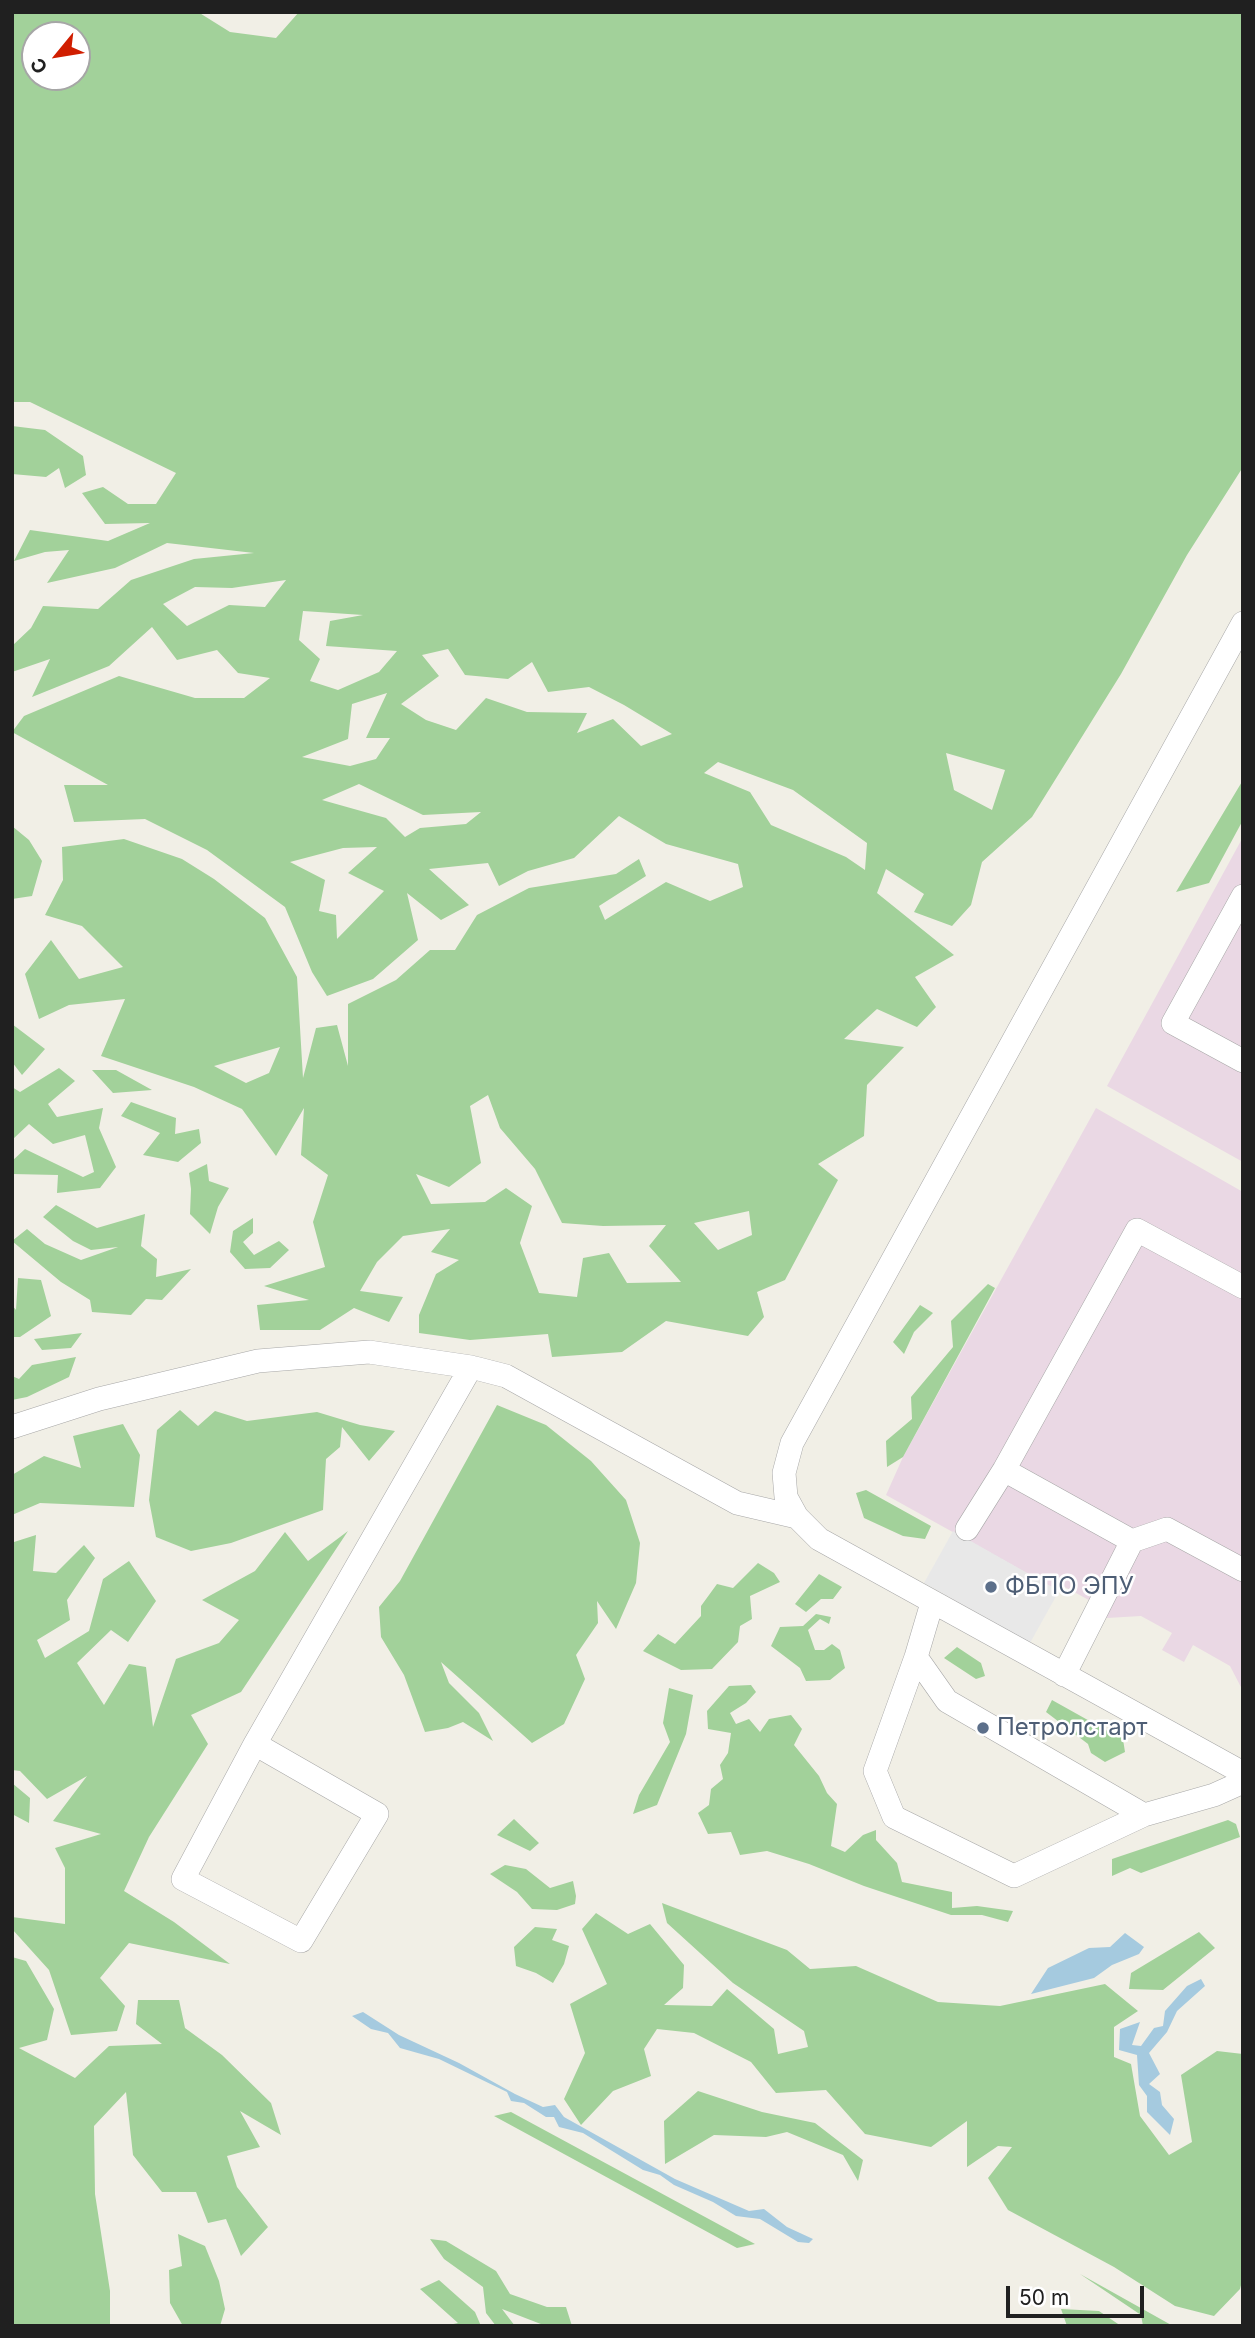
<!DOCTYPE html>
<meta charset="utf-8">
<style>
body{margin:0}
#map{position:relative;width:1255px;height:2338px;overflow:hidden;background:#f1efe6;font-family:Inter,sans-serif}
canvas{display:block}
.frame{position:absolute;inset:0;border:14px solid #202020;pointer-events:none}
.north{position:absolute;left:21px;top:21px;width:70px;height:70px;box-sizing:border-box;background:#fff;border:2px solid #a6a6a6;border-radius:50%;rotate:240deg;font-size:19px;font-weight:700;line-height:28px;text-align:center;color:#202020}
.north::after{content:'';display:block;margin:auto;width:24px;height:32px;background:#d01e00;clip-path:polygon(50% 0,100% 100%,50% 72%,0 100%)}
.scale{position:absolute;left:1006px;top:2286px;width:138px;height:32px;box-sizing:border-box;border:4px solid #202020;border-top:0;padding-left:9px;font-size:21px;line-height:24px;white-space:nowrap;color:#202020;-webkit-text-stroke:5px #fff;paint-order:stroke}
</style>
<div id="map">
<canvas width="1255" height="2338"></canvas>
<div class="frame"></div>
<div class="north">С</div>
<div class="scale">50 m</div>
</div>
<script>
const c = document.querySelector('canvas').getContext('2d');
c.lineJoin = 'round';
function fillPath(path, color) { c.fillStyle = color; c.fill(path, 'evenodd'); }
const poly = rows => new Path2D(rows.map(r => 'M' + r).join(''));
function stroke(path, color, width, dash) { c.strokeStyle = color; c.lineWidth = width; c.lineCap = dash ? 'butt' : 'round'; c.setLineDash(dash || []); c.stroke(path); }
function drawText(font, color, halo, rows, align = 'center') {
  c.font = font + ' Inter,sans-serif'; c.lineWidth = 5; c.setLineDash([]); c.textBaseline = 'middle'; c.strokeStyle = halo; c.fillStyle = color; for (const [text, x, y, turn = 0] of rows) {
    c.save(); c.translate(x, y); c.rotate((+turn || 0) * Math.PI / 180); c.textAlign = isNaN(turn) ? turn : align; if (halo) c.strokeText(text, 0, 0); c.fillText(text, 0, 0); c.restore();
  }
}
fillPath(poly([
 [1243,837,1243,1162,1107,1086],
 [1096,1108,1243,1192,1243,1691,1230,1666,1193,1645,1184,1662,1162,1650,1172,1633,1141,1616,1107,1618,1096,1613,1092,1602,1087,1599,1063,1586,1059,1591,886,1495,903,1457]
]), '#ead8e4');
fillPath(poly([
 [12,12,198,12,230,32,276,38,299,12,1243,12,1243,467,1187,555,1121,674,1032,817,982,862,971,905,952,926,914,912,924,894,886,869,877,893,954,955,915,977,936,1007,917,1027,877,1009,844,1039,904,1047,867,1085,864,1136,818,1164,838,1180,785,1280,757,1292,764,1317,748,1336,666,1321,622,1352,552,1357,548,1334,470,1340,419,1333,419,1315,436,1274,459,1260,431,1252,450,1229,403,1236,377,1262,360,1291,403,1297,389,1322,354,1308,320,1330,260,1330,257,1305,309,1300,264,1286,325,1267,313,1222,328,1175,301,1155,304,1108,276,1156,242,1109,194,1087,101,1056,125,999,69,1005,39,1019,25,974,51,940,79,979,123,967,82,926,45,915,63,880,62,847,124,839,182,859,214,879,265,918,297,977,303,1078,316,1028,337,1025,348,1066,348,1004,396,980,430,950,455,950,477,915,529,888,616,874,639,859,646,876,599,906,605,920,666,882,710,901,743,887,738,864,666,844,619,816,574,858,528,871,499,886,488,863,429,869,469,905,441,920,407,893,418,940,373,979,327,996,312,972,285,907,207,850,145,819,74,822,64,785,108,785,12,732,24,716,119,676,195,698,244,698,270,678,238,673,217,650,177,660,152,627,109,666,32,697,50,659,12,672,12,646,31,628,43,606,98,609,131,580,194,559,254,553,167,543,115,568,47,583,69,550,45,552,14,561,30,530,108,541,150,523,105,524,82,493,103,487,128,504,156,504,176,473,30,402,12,402],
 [35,35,77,35,77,77,35,77],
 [286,580,265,607,229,605,187,626,163,604,195,587,232,588],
 [303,611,363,615,330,621,326,646,397,651,379,672,338,690,310,681,320,659,299,640],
 [448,649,465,675,508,679,532,662,548,692,589,687,624,705,672,734,641,746,613,719,577,733,587,713,527,712,486,698,456,730,426,720,401,704,439,676,422,655],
 [387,693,366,738,390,738,376,759,350,766,302,757,348,739,352,704],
 [946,753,1005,770,992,810,954,790],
 [718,762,793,790,867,843,865,870,846,857,771,825,750,792,704,773],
 [359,784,423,815,481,812,466,824,420,828,405,837,386,818,322,800],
 [377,847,348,873,384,891,337,939,336,915,319,911,325,880,290,862,343,848],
 [280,1047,269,1073,246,1083,214,1066],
 [488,1095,500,1128,535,1169,562,1223,603,1226,666,1225,649,1246,681,1282,627,1283,609,1253,583,1258,577,1297,539,1293,520,1243,532,1206,506,1188,485,1202,431,1204,416,1174,449,1187,481,1163,470,1106],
 [749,1211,752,1235,718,1250,694,1223],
 [12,426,45,430,83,456,86,475,65,488,59,468,46,477,12,474],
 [1243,780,1243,820,1209,883,1176,892],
 [12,826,29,840,42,861,32,896,12,899],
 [12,1024,45,1049,22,1075,12,1062],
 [59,1068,75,1081,48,1104,57,1117,103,1108,99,1128,116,1167,100,1188,57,1193,58,1175,12,1174,12,1161,25,1149,83,1177,94,1172,85,1135,53,1144,29,1124,12,1140,12,1087,20,1092],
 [92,1070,116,1070,152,1090,113,1093],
 [131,1102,176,1118,175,1134,199,1129,201,1143,178,1162,143,1155,160,1133,121,1116],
 [207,1164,209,1181,229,1188,218,1207,210,1234,190,1214,191,1189,189,1173],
 [56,1205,97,1228,145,1214,141,1246,157,1259,156,1277,191,1269,162,1300,146,1299,131,1315,92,1312,90,1300,61,1282,12,1241,27,1229,45,1244,81,1260,118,1247,91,1250,73,1241,43,1217],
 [253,1218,253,1233,243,1242,254,1255,279,1241,289,1250,270,1268,245,1269,230,1252,233,1231],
 [18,1278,41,1280,51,1316,20,1337,12,1337,12,1305,16,1310],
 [988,1284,995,1288,903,1457,887,1467,886,1441,912,1419,911,1397,953,1347,951,1321],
 [920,1305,933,1313,914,1332,904,1354,893,1342],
 [82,1333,71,1348,42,1350,34,1339],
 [76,1357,69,1377,27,1397,12,1400,12,1376,19,1379,32,1365],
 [497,1405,546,1425,591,1461,626,1500,640,1543,636,1583,616,1629,597,1601,598,1623,576,1655,585,1679,564,1724,532,1743,441,1662,449,1683,479,1713,493,1741,463,1722,448,1728,425,1732,404,1675,381,1637,379,1607,400,1581],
 [180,1410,198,1426,215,1411,247,1421,317,1412,360,1425,395,1431,369,1461,342,1427,340,1447,326,1459,323,1510,231,1543,191,1551,156,1537,149,1500,157,1430],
 [123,1424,140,1455,134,1507,40,1503,12,1515,12,1475,44,1456,81,1468,73,1436],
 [866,1490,931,1526,925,1539,903,1536,864,1518,856,1493],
 [348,1531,241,1692,191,1715,208,1744,149,1837,124,1891,174,1922,230,1964,129,1943,100,1978,125,2006,117,2031,71,2035,49,1970,12,1929,12,1917,65,1924,65,1868,55,1848,101,1834,53,1821,87,1776,47,1799,20,1771,12,1770,12,1539,14,1542,36,1535,33,1571,56,1573,84,1545,95,1558,67,1600,70,1620,37,1640,45,1658,89,1631,103,1579,129,1561,156,1601,128,1642,111,1630,77,1663,104,1705,129,1664,146,1667,153,1727,176,1659,219,1643,239,1620,202,1600,255,1571,285,1532,308,1561],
 [758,1563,774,1573,780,1582,750,1596,752,1619,740,1626,738,1642,712,1669,681,1670,643,1651,658,1634,675,1644,701,1616,701,1606,717,1584,733,1588],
 [819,1574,842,1587,833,1599,821,1599,806,1612,795,1604],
 [816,1614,831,1617,829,1624,820,1619,808,1630,815,1650,824,1650,832,1644,840,1650,845,1668,830,1680,806,1681,800,1668,771,1646,780,1627,803,1626],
 [957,1647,981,1663,985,1676,976,1679,944,1658],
 [751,1685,756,1692,746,1703,730,1713,736,1724,749,1719,760,1732,769,1719,791,1715,802,1729,794,1745,819,1776,827,1793,837,1804,831,1846,845,1852,863,1835,876,1830,876,1840,897,1863,902,1882,952,1892,952,1908,977,1906,1013,1911,1008,1922,982,1915,951,1915,864,1886,809,1864,767,1851,740,1855,731,1832,708,1834,698,1813,709,1805,711,1789,723,1779,720,1765,728,1753,731,1733,708,1729,707,1711,729,1686],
 [669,1688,693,1695,686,1734,657,1805,633,1814,639,1795,670,1742,663,1723],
 [1052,1700,1111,1733,1122,1733,1125,1752,1105,1762,1091,1753,1088,1744,1046,1712],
 [12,1783,30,1798,29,1823,12,1814],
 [514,1819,539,1843,530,1851,497,1835],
 [1228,1820,1236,1824,1240,1837,1141,1873,1130,1868,1112,1876,1112,1859],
 [505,1865,526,1869,550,1888,573,1881,576,1896,575,1904,557,1910,532,1909,517,1892,490,1874],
 [662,1903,787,1950,810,1969,856,1966,938,2002,1000,2006,1105,1984,1138,2011,1114,2027,1114,2057,1131,2064,1140,2116,1169,2155,1192,2142,1181,2075,1217,2051,1243,2054,1243,2277,1240,2289,1214,2316,1175,2306,1114,2267,1008,2210,988,2178,1012,2147,998,2146,967,2167,967,2121,931,2147,865,2134,826,2090,776,2093,751,2062,694,2033,657,2029,644,2049,651,2076,613,2091,581,2125,564,2099,585,2053,570,2004,607,1984,582,1929,596,1913,628,1934,650,1924,684,1965,683,1988,664,2005,712,2006,727,1989,774,2029,778,2054,808,2047,804,2031,733,1983,667,1923],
 [535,1927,557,1929,552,1940,569,1946,564,1964,553,1983,536,1973,516,1966,514,1947],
 [1199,1932,1215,1948,1163,1990,1129,1989,1131,1973],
 [12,1957,26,1961,54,2009,47,2040,19,2048,75,2078,109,2046,162,2044,136,2024,138,2000,179,2000,185,2028,222,2055,271,2103,281,2135,240,2111,260,2147,227,2156,237,2187,268,2227,241,2256,226,2219,208,2223,196,2192,162,2192,133,2155,126,2092,94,2126,95,2194,110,2291,110,2326,12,2326],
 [698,2091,762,2112,815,2123,863,2160,858,2181,843,2155,787,2132,766,2137,714,2135,665,2164,664,2121],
 [511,2112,755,2244,737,2248,494,2116],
 [178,2234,205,2246,219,2281,225,2309,220,2326,183,2326,170,2303,169,2270,182,2266],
 [430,2239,446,2241,496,2271,510,2294,547,2307,566,2307,572,2326,546,2326,502,2309,515,2326,496,2326,486,2313,483,2287,444,2259],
 [1080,2274,1173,2326,1143,2326,1141,2315],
 [439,2280,475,2312,481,2326,444,2326,458,2323,420,2289],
 [1061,2309,1099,2311,1121,2326,1067,2326]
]), '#a2d19a');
fillPath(poly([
 [953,1531,1059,1591,1030,1643,924,1583]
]), '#e8e8e8');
fillPath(poly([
 [1125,1933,1144,1947,1139,1954,1112,1965,1094,1978,1031,1994,1048,1968,1089,1948,1110,1947],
 [1201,1979,1205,1986,1177,2011,1167,2032,1149,2053,1160,2074,1149,2084,1160,2092,1162,2105,1174,2119,1170,2135,1147,2112,1147,2096,1139,2085,1137,2055,1119,2050,1120,2029,1140,2022,1132,2045,1141,2046,1154,2028,1163,2026,1165,2011,1187,1986],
 [363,2012,399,2035,459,2063,515,2094,543,2107,555,2105,564,2117,675,2179,749,2211,764,2209,787,2227,813,2239,809,2243,798,2242,760,2219,736,2216,713,2202,674,2185,660,2175,643,2170,583,2133,559,2127,554,2117,546,2117,524,2103,511,2101,507,2092,439,2059,400,2048,388,2033,371,2029,352,2016]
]), '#a5cadf');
const minor = poly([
 [1243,623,792,1443,784,1473,786,1497,797,1517,819,1539,1243,1773],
 [1243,896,1173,1023,1243,1061],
 [12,1427,99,1399,258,1361,369,1352,471,1367],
 [1004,1470,1132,1541],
 [967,1529,1004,1470,1137,1230,1243,1287],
 [932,1603,916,1657,947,1701,1144,1815,1214,1795,1243,1782],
 [916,1657,875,1771,894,1817,1014,1876,1144,1815],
 [1064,1675,1132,1541,1167,1529,1243,1570],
 [255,1744,377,1814,301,1941,183,1879,255,1744,471,1367,506,1376,737,1503,797,1517]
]);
stroke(minor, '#a7a7a7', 24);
stroke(minor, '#fff', 23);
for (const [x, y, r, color] of [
 [991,1587,7,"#5c6f8a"],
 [983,1728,7,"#5c6f8a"]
]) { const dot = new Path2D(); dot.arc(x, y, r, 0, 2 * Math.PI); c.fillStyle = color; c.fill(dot); stroke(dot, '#fff', 2.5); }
drawText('24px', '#4e5e75', '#fff', [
 ["ФБПО ЭПУ",1005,1587],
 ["Петролстарт",997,1728]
], 'left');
</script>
